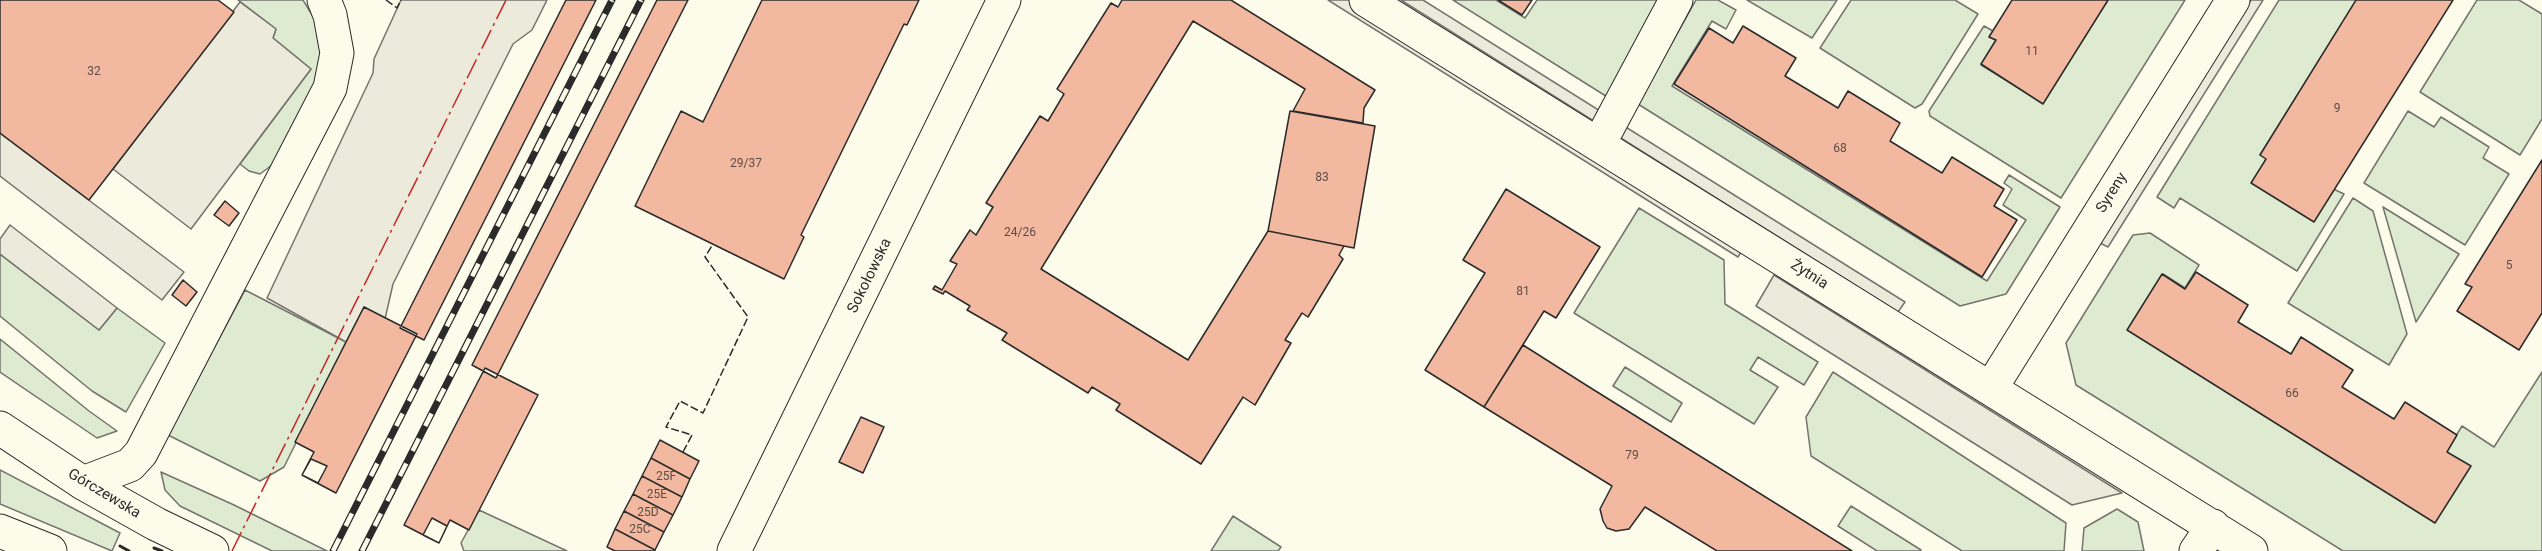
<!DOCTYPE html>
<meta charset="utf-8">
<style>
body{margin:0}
canvas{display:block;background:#fdfbea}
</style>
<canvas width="2542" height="551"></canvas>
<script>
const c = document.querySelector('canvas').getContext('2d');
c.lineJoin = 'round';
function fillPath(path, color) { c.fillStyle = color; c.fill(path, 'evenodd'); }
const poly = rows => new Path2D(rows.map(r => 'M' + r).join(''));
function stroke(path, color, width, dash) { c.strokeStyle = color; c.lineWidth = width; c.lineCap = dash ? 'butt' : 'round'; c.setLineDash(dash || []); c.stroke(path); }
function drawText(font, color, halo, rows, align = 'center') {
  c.font = font + ' Roboto,sans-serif'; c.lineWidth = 4.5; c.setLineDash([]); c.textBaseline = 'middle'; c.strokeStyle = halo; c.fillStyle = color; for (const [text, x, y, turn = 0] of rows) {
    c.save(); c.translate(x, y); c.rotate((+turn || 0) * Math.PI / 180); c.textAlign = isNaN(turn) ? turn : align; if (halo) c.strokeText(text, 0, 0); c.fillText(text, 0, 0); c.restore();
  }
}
const green = poly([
 [238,0,303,0,317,23,322,42,317,84,272,165,260,174,249,171,240,164,311,69,273,38,276,29,238,0],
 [1453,0,1496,0,1525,18,1537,0,1659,0,1609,98,1453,0],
 [1696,0,1718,0,1736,10,1726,29,1712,21,1672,86,1987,281,2026,220,2003,205,2012,189,2004,183,2009,175,2060,207,2006,294,1960,306,1638,104,1696,0],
 [1747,0,1837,0,1812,38,1747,0],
 [1851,0,1955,0,1978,14,1922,104,1915,108,1820,48,1851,0],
 [2108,0,2185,0,2061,198,1930,116,1929,111,1984,26,1993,31,1989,37,1996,40,1981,65,2043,103,2108,0],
 [2279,0,2357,0,2260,155,2344,194,2297,271,2180,198,2174,208,2157,197,2279,0],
 [2477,0,2519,0,2542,14,2542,119,2520,155,2420,92,2477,0],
 [2408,111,2434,127,2441,117,2489,147,2483,158,2509,174,2465,245,2364,183,2408,111],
 [2353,198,2373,211,2407,334,2389,365,2288,303,2353,198],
 [2383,207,2459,254,2416,322,2383,207],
 [1639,208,1724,260,1725,304,1818,362,1804,385,1758,357,1750,370,1778,387,1754,424,1574,313,1639,208],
 [2150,233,2199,265,2185,288,2163,274,2128,329,2446,452,2462,426,2494,447,2542,372,2542,551,2343,551,2076,385,2066,343,2133,235,2150,233],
 [0,254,99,330,117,308,165,343,126,412,92,391,0,316,0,254],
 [245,290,346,342,284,467,260,481,168,435,245,290],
 [0,339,89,411,117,431,97,438,0,372,0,339],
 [1625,367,1682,403,1671,422,1613,386,1625,367],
 [1833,372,2066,523,2064,551,1962,551,1811,456,1806,417,1833,372],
 [0,470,120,533,112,551,0,504,0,470],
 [161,472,234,505,327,551,272,551,180,506,165,490,161,472],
 [1851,506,1921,550,1920,551,1877,551,1838,526,1851,506],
 [2117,509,2138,522,2144,551,2082,551,2084,528,2117,509],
 [479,510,567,551,464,551,461,543,479,510],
 [1233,516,1281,547,1278,551,1211,551,1233,516]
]);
fillPath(green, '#deebd1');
stroke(green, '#74746e', 1.5);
const parking = poly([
 [401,0,547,0,532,30,513,44,393,284,385,319,364,307,346,342,267,298,373,73,374,59,401,0],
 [1328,0,1349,0,1744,247,1738,257,1328,0],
 [1401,0,1423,0,1905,302,1898,312,1401,0],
 [2251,0,2263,0,2108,247,2098,242,2251,0],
 [240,2,276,29,273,38,311,69,191,229,113,169,240,2],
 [0,133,184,272,162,300,0,176,0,133],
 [10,225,117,308,99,330,0,254,0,239,10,225],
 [1774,275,2122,493,2072,505,1756,306,1774,275]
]);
fillPath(parking, '#eceadb');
stroke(parking, '#74746e', 1.5);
const building = poly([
 [0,0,218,0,234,12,89,200,0,133,0,0],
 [566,0,596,0,424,340,400,328,566,0],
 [657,0,688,0,496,378,472,365,657,0],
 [762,0,919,0,907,25,904,24,801,235,804,237,784,279,635,206,681,111,703,122,762,0],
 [1122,0,1231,0,1375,90,1364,108,1363,123,1293,111,1305,89,1193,21,1041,269,1188,360,1268,231,1344,246,1339,255,1343,259,1308,317,1302,313,1285,340,1291,343,1255,405,1243,397,1201,464,1116,410,1120,404,1092,387,1088,393,1002,340,1007,333,967,310,970,306,945,291,943,294,933,289,935,286,942,290,957,264,950,261,970,230,976,235,993,207,986,203,1040,116,1048,121,1064,94,1057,89,1111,3,1118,7,1122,0],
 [1498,0,1532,0,1522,15,1498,0],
 [2012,0,2108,0,2043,104,1981,64,1996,40,1989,37,2012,0],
 [2356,0,2453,0,2314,222,2251,183,2266,159,2260,155,2356,0],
 [1743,26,1796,58,1785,76,1838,108,1848,91,1900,123,1890,141,1942,173,1952,157,2004,189,1994,206,2017,220,1982,277,1674,84,1709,28,1733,43,1743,26],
 [1290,111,1375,126,1354,248,1268,231,1290,111],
 [2542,160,2542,313,2519,350,2457,311,2472,287,2465,284,2542,160],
 [1506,189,1600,247,1556,318,1544,311,1484,407,1425,370,1485,273,1463,260,1506,189],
 [225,201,239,213,229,226,214,215,225,201],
 [2196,272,2248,305,2238,322,2291,354,2301,337,2353,370,2342,387,2394,419,2405,402,2457,435,2447,452,2471,466,2435,523,2127,330,2162,274,2185,289,2196,272],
 [183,280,197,292,186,306,172,295,183,280],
 [364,307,417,334,336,493,302,475,314,452,295,442,364,307],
 [1523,345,1586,385,1852,551,1717,551,1645,507,1629,529,1616,531,1607,528,1603,521,1600,509,1612,486,1484,407,1523,345],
 [485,368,538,395,469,530,450,520,439,543,404,525,485,368],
 [861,417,884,427,863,473,839,462,861,417],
 [660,440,699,461,690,479,651,458,660,440],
 [651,458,690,479,682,497,642,476,651,458],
 [311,459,327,466,318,483,302,475,311,459],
 [642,476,682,497,673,515,633,494,642,476],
 [633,494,673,515,664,532,624,511,633,494],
 [624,511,664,532,655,550,615,529,624,511],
 [432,518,447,526,439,543,423,535,432,518],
 [615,529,655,550,655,551,615,551,607,547,615,529]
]);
fillPath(building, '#f2b8a0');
stroke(building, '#2b2b2b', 1.5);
const minor = poly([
 [1366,0,2251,551],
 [1599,144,1676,0],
 [1991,388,2233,0],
 [83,483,130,465,141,453,330,88,337,53,330,15,324,0],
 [734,551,1004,0],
 [2196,551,2213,526]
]);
const major = poly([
 [0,428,83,483,156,524,212,551],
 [0,531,50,551]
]);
stroke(minor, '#2b2b2b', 35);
stroke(major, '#2b2b2b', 35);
stroke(minor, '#fdfbea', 33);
stroke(major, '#fdfbea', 33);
const rail = poly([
 [333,551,612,0],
 [362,551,641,0]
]);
stroke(rail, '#2b2b2b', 7);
stroke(rail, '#fdfbea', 4.5, [14]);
stroke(poly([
 [386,0,397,8,401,0],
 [683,452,692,435,666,427,680,401,703,413,748,317,705,257,713,244]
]), '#2b2b2b', 1.5, [8, 3]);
stroke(poly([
 [120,546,129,551],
 [154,548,162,551]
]), '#2b2b2b', 3);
stroke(poly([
 [232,551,506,0]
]), '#c62828', 1.5, [21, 4.5, 3, 4.5]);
drawText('12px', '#5d4e48', null, [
 ["11",2032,52],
 ["32",94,72],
 ["9",2337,109],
 ["68",1840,149],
 ["29/37",746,164],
 ["83",1322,178],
 ["24/26",1020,233],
 ["5",2509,266],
 ["81",1523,292],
 ["66",2292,394],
 ["79",1632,456],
 ["25F",666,477],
 ["25E",657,495],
 ["25D",648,513],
 ["25C",640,530]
]);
drawText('15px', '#2b2b2b', '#fdfbea', [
 ["Syreny",2112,193,-58],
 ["Żytnia",1809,275,32],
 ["Sokołowska",870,276,-64],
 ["Górczewska",104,494,31]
]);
</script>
